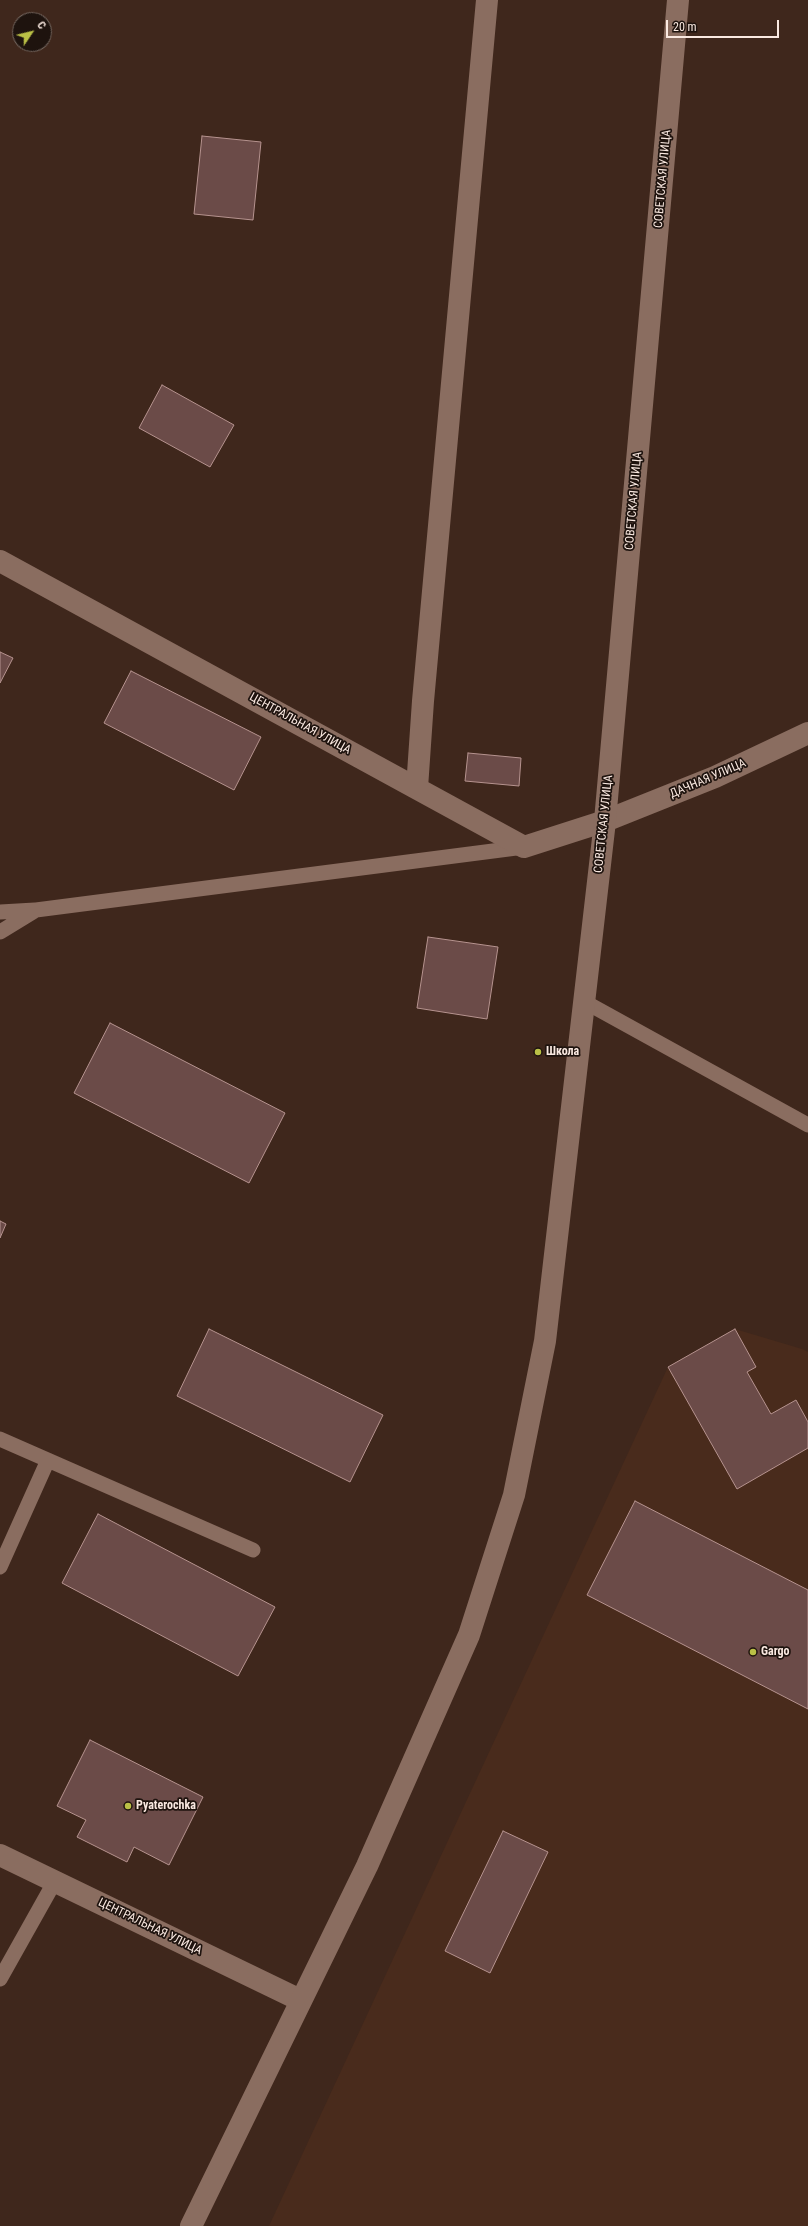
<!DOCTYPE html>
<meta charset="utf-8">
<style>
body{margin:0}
#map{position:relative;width:808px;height:2226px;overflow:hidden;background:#3f271c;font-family:"Roboto Condensed",sans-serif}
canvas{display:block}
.north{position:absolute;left:12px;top:12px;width:40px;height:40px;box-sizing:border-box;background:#1e130e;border:1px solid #766962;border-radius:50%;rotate:55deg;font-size:11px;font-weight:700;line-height:16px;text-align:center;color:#fae9e1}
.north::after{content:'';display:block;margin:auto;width:14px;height:18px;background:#bac046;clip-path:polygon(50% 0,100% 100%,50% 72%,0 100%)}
.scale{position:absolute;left:666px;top:20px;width:113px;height:18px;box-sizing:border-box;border:2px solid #fae9e1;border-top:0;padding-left:5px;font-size:12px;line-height:14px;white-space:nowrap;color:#fae9e1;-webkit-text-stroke:3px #1e130e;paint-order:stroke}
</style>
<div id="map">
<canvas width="808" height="2226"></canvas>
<div class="north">С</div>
<div class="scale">20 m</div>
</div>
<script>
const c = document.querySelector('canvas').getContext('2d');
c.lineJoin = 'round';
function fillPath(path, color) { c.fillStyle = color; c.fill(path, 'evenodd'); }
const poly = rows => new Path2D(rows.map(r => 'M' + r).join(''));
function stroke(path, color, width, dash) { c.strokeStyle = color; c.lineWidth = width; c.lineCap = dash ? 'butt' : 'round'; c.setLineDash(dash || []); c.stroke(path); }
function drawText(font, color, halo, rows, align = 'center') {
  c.font = font + ' "Roboto Condensed",sans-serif'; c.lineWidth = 3.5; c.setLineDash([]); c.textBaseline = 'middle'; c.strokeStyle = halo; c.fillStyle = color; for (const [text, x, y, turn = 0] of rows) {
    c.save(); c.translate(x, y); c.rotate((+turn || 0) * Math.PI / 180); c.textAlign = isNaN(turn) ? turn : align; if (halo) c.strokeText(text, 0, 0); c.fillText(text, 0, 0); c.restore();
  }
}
fillPath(poly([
 [735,1329,802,1349,808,1352,808,2226,269,2226,668,1367]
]), '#492b1c');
const building = poly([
 [202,136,261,142,253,220,194,214,202,136],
 [162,385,234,425,210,467,139,428,162,385],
 [0,652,13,658,0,683,0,652],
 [131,671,261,737,234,790,104,723,131,671],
 [468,753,521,758,519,786,465,781,468,753],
 [428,937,498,947,487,1019,417,1008,428,937],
 [110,1023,285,1113,249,1183,74,1093,110,1023],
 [0,1221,6,1224,0,1238,0,1221],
 [209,1329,383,1415,350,1482,177,1396,209,1329],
 [735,1329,756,1367,747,1372,771,1414,796,1400,808,1422,808,1448,737,1489,668,1367,735,1329],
 [635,1501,808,1590,808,1709,587,1595,635,1501],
 [98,1514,275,1607,238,1676,62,1583,98,1514],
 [90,1740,203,1797,169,1865,134,1847,127,1862,77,1837,86,1820,57,1806,90,1740],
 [503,1831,548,1852,490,1973,445,1951,503,1831]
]);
fillPath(building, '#6b4b48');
stroke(building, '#b6938f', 1);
stroke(poly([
 [0,912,35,910],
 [0,932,36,910,524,847],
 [585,1002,808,1125],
 [0,1439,253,1550],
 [0,1567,48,1460],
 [0,1979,55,1881]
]), '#8a6d60', 15);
stroke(poly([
 [0,561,524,847,605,821,715,777,808,733],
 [417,788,423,701,487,0],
 [0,1855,300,2000]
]), '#8a6d60', 22);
stroke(poly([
 [191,2226,367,1866,469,1635,514,1495,545,1341,605,821,678,0]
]), '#8a6d60', 22);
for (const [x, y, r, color] of [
 [538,1052,4,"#bac046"],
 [753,1652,4,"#bac046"],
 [128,1806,4,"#bac046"]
]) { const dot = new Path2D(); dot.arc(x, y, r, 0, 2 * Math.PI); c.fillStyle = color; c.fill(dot); stroke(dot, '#1e130e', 1.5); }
drawText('12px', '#fae9e1', '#1e130e', [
 ["СОВЕТСКАЯ УЛИЦА",663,179,-85],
 ["СОВЕТСКАЯ УЛИЦА",634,501,-85],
 ["ЦЕНТРАЛЬНАЯ УЛИЦА",300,724,29],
 ["ДАЧНАЯ УЛИЦА",708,779,-23],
 ["СОВЕТСКАЯ УЛИЦА",604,824,-84],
 ["ЦЕНТРАЛЬНАЯ УЛИЦА",150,1927,26]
]);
drawText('bold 12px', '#fae9e1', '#1e130e', [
 ["Школа",546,1052],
 ["Gargo",761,1652],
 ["Pyaterochka",136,1806]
], 'left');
</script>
